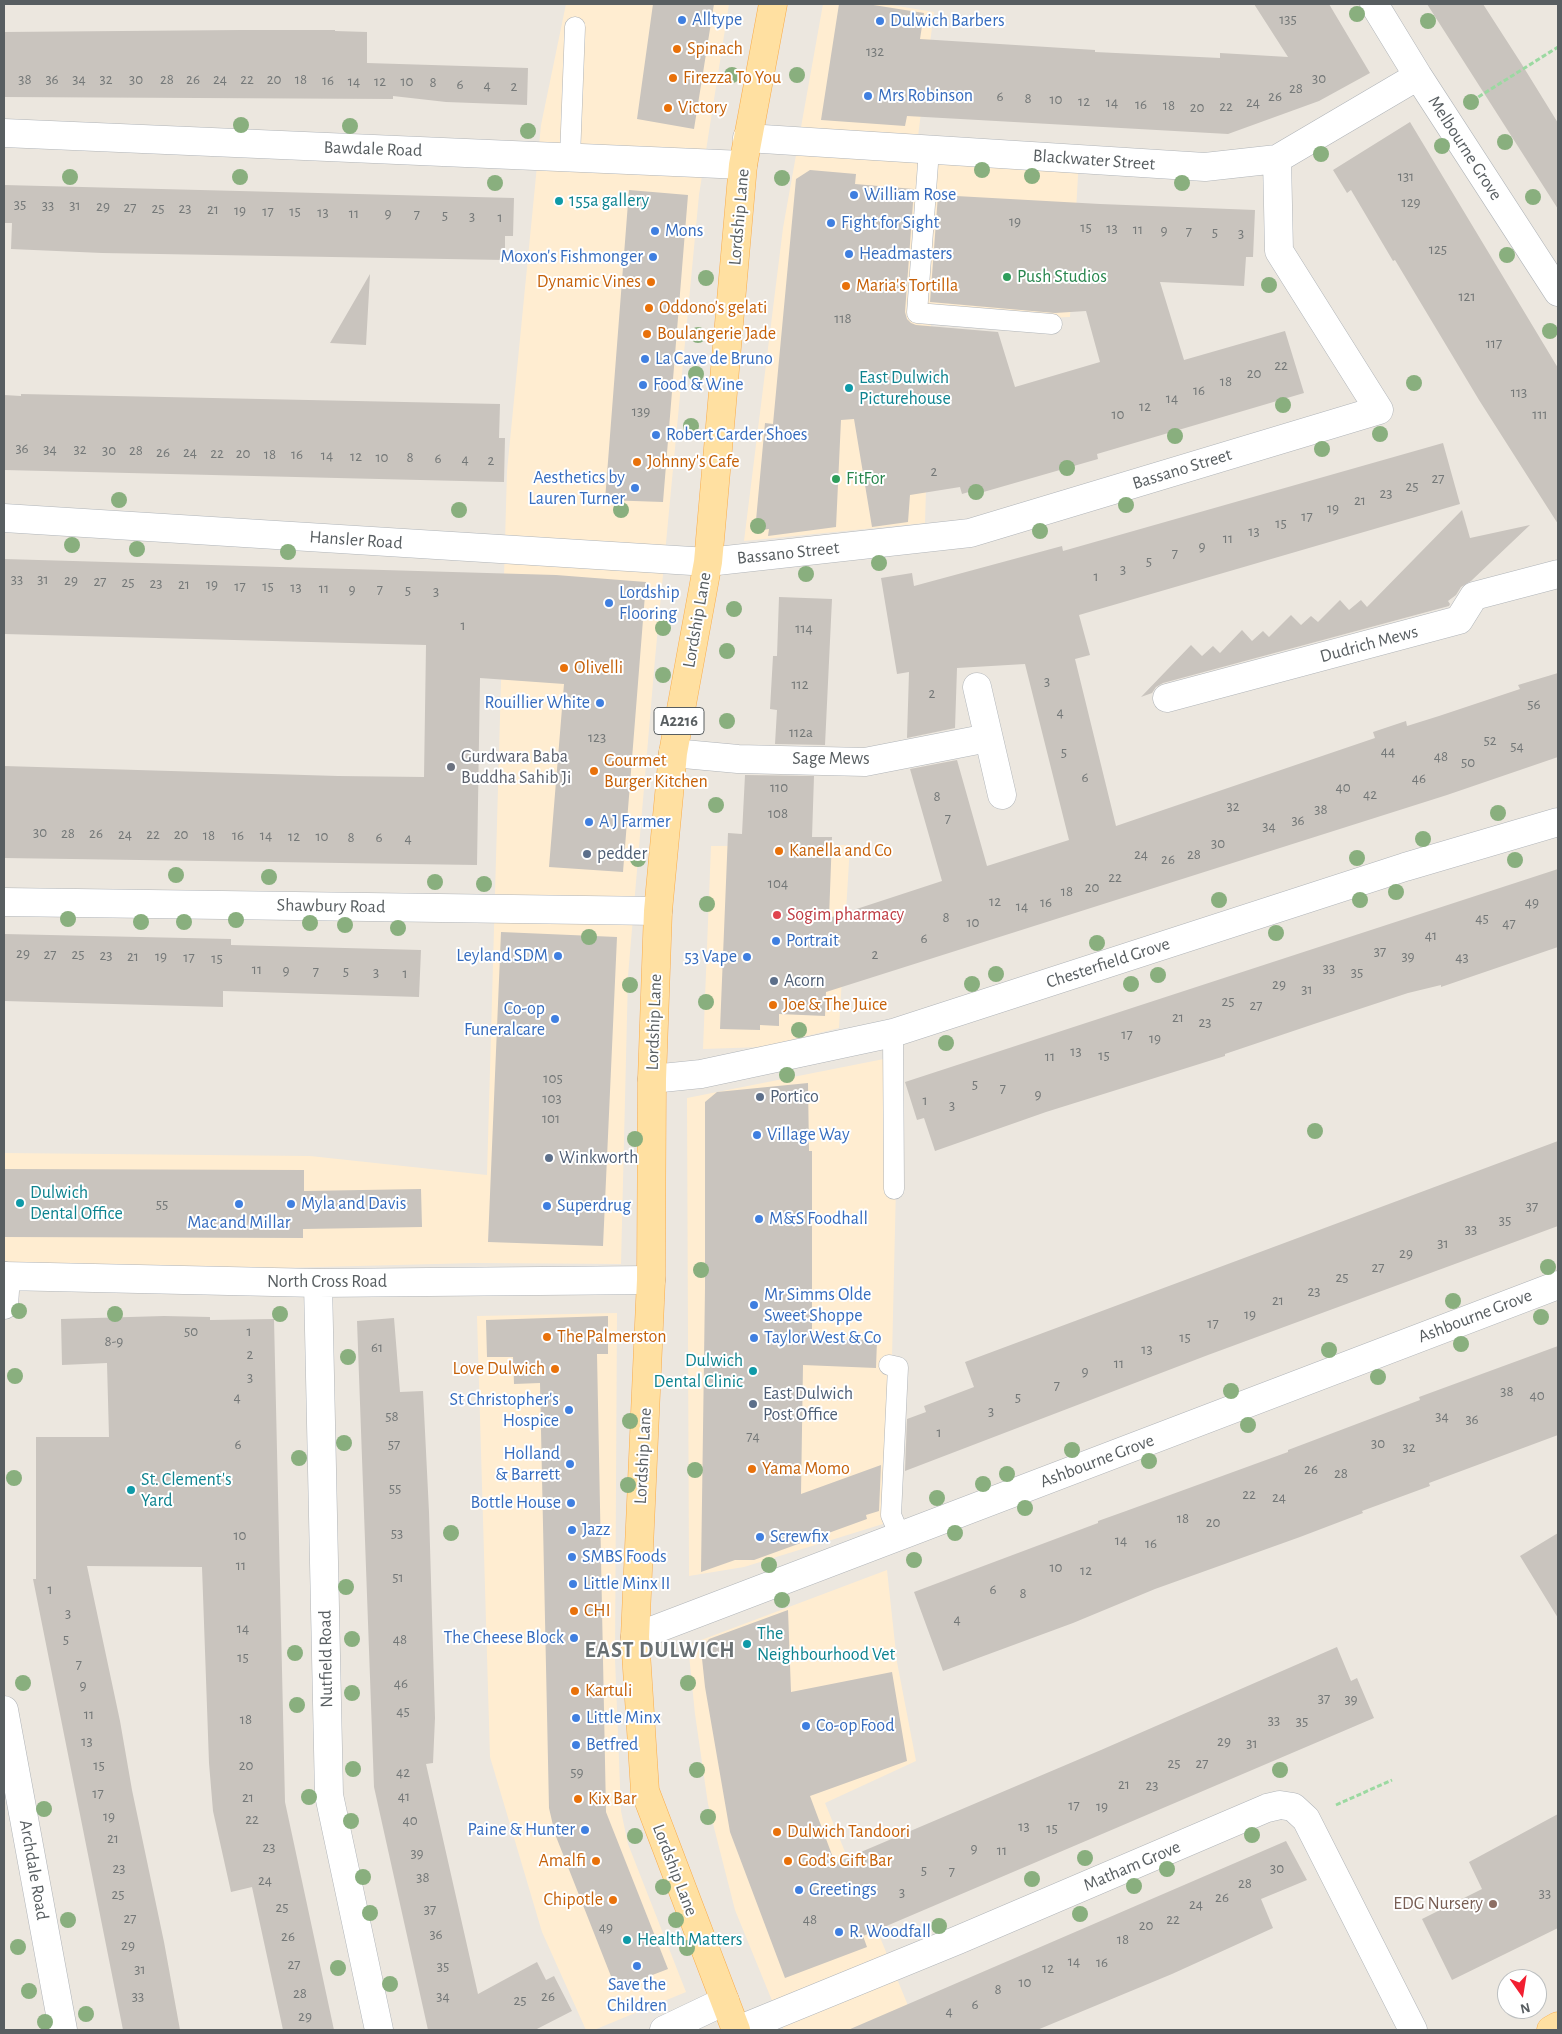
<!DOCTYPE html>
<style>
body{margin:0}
#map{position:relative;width:1562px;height:2034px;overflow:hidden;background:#ece7df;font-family:"Alegreya Sans",sans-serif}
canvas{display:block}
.frame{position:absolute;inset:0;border:5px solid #585e61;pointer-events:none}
.north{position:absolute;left:1497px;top:1969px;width:50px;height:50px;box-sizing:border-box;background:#fff;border:1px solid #bcbfc0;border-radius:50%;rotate:167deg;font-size:14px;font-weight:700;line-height:20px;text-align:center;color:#585e61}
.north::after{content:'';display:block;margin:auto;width:18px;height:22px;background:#f21f31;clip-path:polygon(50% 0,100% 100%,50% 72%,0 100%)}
</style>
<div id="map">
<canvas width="1562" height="2034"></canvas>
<div class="frame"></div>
<div class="north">N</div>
</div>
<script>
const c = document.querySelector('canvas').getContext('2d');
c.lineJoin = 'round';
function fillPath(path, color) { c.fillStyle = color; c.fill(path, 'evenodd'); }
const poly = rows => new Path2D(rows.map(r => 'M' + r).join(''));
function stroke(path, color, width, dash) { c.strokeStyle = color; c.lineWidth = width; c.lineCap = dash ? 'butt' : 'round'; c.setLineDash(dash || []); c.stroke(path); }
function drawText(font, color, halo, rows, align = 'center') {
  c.font = font + ' "Alegreya Sans",sans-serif'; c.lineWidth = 4; c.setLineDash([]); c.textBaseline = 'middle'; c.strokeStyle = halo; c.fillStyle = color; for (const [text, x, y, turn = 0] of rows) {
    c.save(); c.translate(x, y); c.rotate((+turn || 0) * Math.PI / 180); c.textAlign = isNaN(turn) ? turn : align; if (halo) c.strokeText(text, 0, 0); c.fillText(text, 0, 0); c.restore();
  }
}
fillPath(poly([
 [566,4,729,4,699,195,655,659,628,976,621,1264,475,1263,5,1275,4,1290,4,1153,310,1156,487,1175,507,471,541,125],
 [823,4,885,4,934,12,917,144,1079,158,1070,317,931,323,925,523,744,541,783,228],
 [850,845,839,1028,763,1047,703,1049,711,846],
 [899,1056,892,1358,883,1524,744,1567,689,1576,687,1098],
 [617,1313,615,1659,621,1811,628,1844,686,1992,594,2030,586,2030,542,1932,490,1757,477,1316],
 [887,1570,897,1662,916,1761,825,1803,918,2030,784,2030,735,1910,708,1804,695,1714,688,1645]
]), '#ffedd1');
fillPath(poly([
 [653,4,714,4,694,129,637,119],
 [839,4,867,4,924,13,920,39,1095,50,1095,52,1220,58,1220,53,1288,57,1254,4,1329,4,1370,73,1319,101,1228,134,907,116,905,126,821,120],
 [1427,4,1483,4,1521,63,1558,123,1558,209],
 [240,30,335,30,335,31,367,32,367,63,528,68,527,105,446,102,393,96,393,99,4,97,4,32],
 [1410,122,1558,368,1558,524,1479,400,1395,260,1393,261,1351,190,1347,193,1333,170],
 [810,170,856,174,855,184,914,189,905,312,907,319,911,323,916,325,998,332,1015,387,1100,362,1086,311,1055,313,930,302,938,195,1100,204,1255,210,1253,257,1246,257,1244,286,1160,282,1184,360,1285,331,1304,393,1097,454,1098,459,980,493,979,489,962,494,960,487,910,495,908,522,872,527,854,419,841,420,836,527,768,536,769,529,755,531,765,423,773,424,796,179],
 [4,185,514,198,513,236,505,236,505,260,102,253,11,249,12,223,4,223],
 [629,190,688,195,663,502,605,500],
 [370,274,366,345,330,343],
 [21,394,500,404,499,438,505,438,504,482,4,470,4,395,21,396],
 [1443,443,1460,504,1079,615,1090,655,1075,659,1116,826,1375,738,1373,732,1406,721,1407,726,1439,716,1520,689,1518,685,1558,673,1558,757,1447,795,826,992,825,1016,779,1014,779,1026,760,1025,760,1030,720,1029,728,833,742,834,745,775,814,776,812,837,832,837,829,918,942,881,910,769,957,760,987,866,1069,840,1025,664,957,668,955,728,907,738,909,672,897,674,881,578,912,573,914,586,1062,546,1063,551],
 [1462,510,1470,538,1530,525,1471,581,1461,587,1456,595,1448,601,1450,604,1449,606,1163,683,1156,687,1152,693,1141,697,1191,645,1202,656,1213,646,1220,653,1242,630,1252,641,1263,631,1269,637,1291,615,1301,625,1311,616,1318,622,1340,600,1349,610,1361,600,1367,607],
 [4,559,556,575,646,582,623,872,549,867,564,684,480,678,477,865,4,858,4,766,338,776,424,777,426,645,4,634],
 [779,597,832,599,825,745,775,744,777,710,770,709,773,656,777,656],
 [1558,869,1558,947,1441,987,1441,985,1408,993,1314,1024,1225,1054,1225,1056,1046,1112,935,1151,924,1118,917,1120,905,1082],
 [501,932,617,937,603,1246,488,1242],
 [4,934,231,939,231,945,421,950,419,997,223,991,223,1007,4,1001],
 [808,1083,809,1151,812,1151,812,1339,877,1340,876,1368,803,1365,801,1494,881,1465,879,1511,866,1515,867,1519,754,1560,735,1560,701,1572,705,1288,705,1102,717,1092],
 [1558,1141,1558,1226,1208,1355,905,1471,907,1419,926,1412,924,1406,974,1387,965,1362],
 [4,1169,304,1170,304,1191,421,1189,422,1227,303,1229,303,1238,4,1237],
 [164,1316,210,1317,210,1320,274,1319,285,1802,334,2030,283,2030,252,1887,231,1892,213,1811,209,1763,202,1567,87,1566,120,1721,132,1790,164,1942,180,2030,123,2030,33,1579,36,1579,36,1437,109,1437,107,1363,62,1365,61,1319],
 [608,1316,608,1354,597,1354,606,1812,668,1969,616,1989,555,1834,549,1808,540,1383,514,1384,513,1357,487,1357,486,1320],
 [394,1318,400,1392,423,1391,429,1512,435,1718,433,1763,426,1764,478,1994,537,1962,546,1980,554,1976,572,2011,535,2030,428,2030,374,1787,357,1321],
 [1558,1346,1558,1435,1429,1483,1430,1486,1362,1511,1363,1513,1300,1537,1155,1589,1073,1623,943,1671,914,1592,1098,1523,1098,1521,1126,1511,1288,1452,1288,1450,1420,1400,1419,1397],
 [1558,1533,1558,1618,1520,1556],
 [788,1610,791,1692,892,1672,907,1761,810,1796,835,1863,1101,1750,1337,1647,1351,1681,1357,1678,1374,1718,863,1936,867,1947,785,1978,730,1832,705,1687,701,1649,709,1639],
 [1558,1814,1558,1928,1452,1980,1422,1919,1482,1889,1469,1862],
 [1286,1841,1307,1880,1261,1899,1273,1928,1172,1974,1037,2030,848,2030]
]), '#c9c4be');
const service = poly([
 [929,150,917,313,1052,324],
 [570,157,575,27],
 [893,1033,894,1189],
 [889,1365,898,1367,891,1515,900,1536]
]);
const minor = poly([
 [1374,4,1418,76,1558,292],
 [4,133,743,165],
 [747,138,1205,167,1277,159,1418,76],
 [4,518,708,562,970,533,1379,410,1279,251,1277,159],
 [977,687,1002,795],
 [1167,698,1459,620,1474,596,1558,574],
 [673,753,738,759,865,762,988,738],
 [4,902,658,911],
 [652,1079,701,1074,893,1033,1405,867,1558,822],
 [4,1276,318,1283,651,1280],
 [318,1283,329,1795,379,2030],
 [4,1305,6,1276],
 [635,1637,1558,1285],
 [4,1710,63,2030],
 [664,2030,725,2001],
 [738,2030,958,1940,1267,1808,1280,1805,1293,1807,1306,1819,1413,2030]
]);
const primary = poly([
 [736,2030,645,1791,635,1637,651,1280,652,1079,658,911,673,753,708,562,743,165,773,4],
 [1551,2030,1558,2026]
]);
stroke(service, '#b0b4b8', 21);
stroke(minor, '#b0b4b8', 29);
stroke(primary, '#f9ac4b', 29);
stroke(poly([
 [1472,101,1558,47],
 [1336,1805,1392,1780]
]), '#9bd9a1', 3, [5, 2.5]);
stroke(service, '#fff', 20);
stroke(minor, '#fff', 28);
stroke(primary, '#ffe0a1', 28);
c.fillStyle = '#89af7e';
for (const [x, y] of [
 [1357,14],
 [1428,21],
 [732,75],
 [797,75],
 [1471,102],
 [241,125],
 [350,126],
 [528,131],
 [1505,142],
 [1442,146],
 [1321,154],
 [982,170],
 [1032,176],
 [70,177],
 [240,177],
 [782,178],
 [495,183],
 [1182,183],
 [1533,197],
 [1507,255],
 [706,278],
 [1269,285],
 [1550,331],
 [698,335],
 [696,374],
 [1414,383],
 [1283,405],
 [691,426],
 [1380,434],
 [1175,436],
 [1322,449],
 [1067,468],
 [976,492],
 [119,500],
 [1126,505],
 [459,510],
 [621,510],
 [758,526],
 [1040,531],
 [72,545],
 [137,549],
 [288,552],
 [879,563],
 [806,574],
 [734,609],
 [663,628],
 [727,651],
 [663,675],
 [727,721],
 [716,805],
 [1498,813],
 [1423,839],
 [1357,858],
 [638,859],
 [1515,860],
 [176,875],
 [269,877],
 [435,882],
 [484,884],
 [1396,892],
 [1219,900],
 [1360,900],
 [707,904],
 [68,919],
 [236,920],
 [141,922],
 [184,922],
 [310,923],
 [345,925],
 [398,928],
 [1276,933],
 [589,937],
 [1097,943],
 [996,974],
 [1158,975],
 [972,984],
 [1131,984],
 [630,985],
 [706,1002],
 [799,1030],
 [946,1043],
 [787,1075],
 [1315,1131],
 [635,1139],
 [1548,1267],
 [701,1270],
 [1453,1301],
 [19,1311],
 [115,1314],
 [280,1314],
 [1541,1317],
 [1461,1344],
 [1329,1350],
 [348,1357],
 [15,1376],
 [1378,1377],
 [1231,1391],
 [630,1421],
 [1248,1425],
 [344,1443],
 [1072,1450],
 [299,1458],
 [1149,1461],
 [695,1470],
 [1007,1474],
 [14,1478],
 [983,1484],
 [628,1485],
 [937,1498],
 [1025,1508],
 [451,1533],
 [955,1533],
 [914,1560],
 [769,1565],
 [346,1587],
 [782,1600],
 [352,1639],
 [295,1653],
 [23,1683],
 [688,1683],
 [352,1693],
 [297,1705],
 [353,1769],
 [697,1770],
 [1280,1770],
 [309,1797],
 [44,1809],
 [708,1817],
 [351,1821],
 [1252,1835],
 [635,1836],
 [1085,1858],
 [1167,1869],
 [363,1877],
 [1032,1879],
 [1134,1886],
 [663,1887],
 [370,1913],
 [1080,1914],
 [68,1920],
 [676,1920],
 [939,1926],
 [18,1947],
 [687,1948],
 [338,1968],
 [390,1984],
 [29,1991],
 [86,2014],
 [45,2022]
]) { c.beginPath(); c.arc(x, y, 8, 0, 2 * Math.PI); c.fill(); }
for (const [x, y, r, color] of [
 [682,20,5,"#3f7fe0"],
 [880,21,5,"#3f7fe0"],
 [677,49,5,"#e8710a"],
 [673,78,5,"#e8710a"],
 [868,96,5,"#3f7fe0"],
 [668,108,5,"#e8710a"],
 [854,195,5,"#3f7fe0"],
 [559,201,5,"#0f9aa8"],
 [831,223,5,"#3f7fe0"],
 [655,231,5,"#3f7fe0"],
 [849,254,5,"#3f7fe0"],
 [653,257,5,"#3f7fe0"],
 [1007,277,5,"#2e9e5b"],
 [651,282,5,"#e8710a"],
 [846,286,5,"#e8710a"],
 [649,308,5,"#e8710a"],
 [647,334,5,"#e8710a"],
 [645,359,5,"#3f7fe0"],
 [643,385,5,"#3f7fe0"],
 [849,388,5,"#0f9aa8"],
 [656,435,5,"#3f7fe0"],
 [637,462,5,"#e8710a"],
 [836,479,5,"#2e9e5b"],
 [635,488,5,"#3f7fe0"],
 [609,603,5,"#3f7fe0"],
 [564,668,5,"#e8710a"],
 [600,703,5,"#3f7fe0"],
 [451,767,5,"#6b7280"],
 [594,771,5,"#e8710a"],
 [589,822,5,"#3f7fe0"],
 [779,851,5,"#e8710a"],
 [587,854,5,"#5c6f8a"],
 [777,915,5,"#e0444e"],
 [776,941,5,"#3f7fe0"],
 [558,956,5,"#3f7fe0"],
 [747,957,5,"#3f7fe0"],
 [774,981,5,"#5c6f8a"],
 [773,1005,5,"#e8710a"],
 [555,1019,5,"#3f7fe0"],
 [760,1097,5,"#5c6f8a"],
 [757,1135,5,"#3f7fe0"],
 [549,1158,5,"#5c6f8a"],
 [20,1203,5,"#0f9aa8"],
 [239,1204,5,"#3f7fe0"],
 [291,1204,5,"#3f7fe0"],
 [547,1206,5,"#3f7fe0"],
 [759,1219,5,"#3f7fe0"],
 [754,1305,5,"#3f7fe0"],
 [547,1337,5,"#e8710a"],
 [754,1338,5,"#3f7fe0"],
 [555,1369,5,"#e8710a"],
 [753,1371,5,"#0f9aa8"],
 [753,1404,5,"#5c6f8a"],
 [569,1410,5,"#3f7fe0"],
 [570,1464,5,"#3f7fe0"],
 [752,1469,5,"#e8710a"],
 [131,1490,5,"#0f9aa8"],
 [571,1503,5,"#3f7fe0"],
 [572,1530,5,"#3f7fe0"],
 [760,1537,5,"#3f7fe0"],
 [572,1557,5,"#3f7fe0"],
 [573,1584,5,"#3f7fe0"],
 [574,1611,5,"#e8710a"],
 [574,1638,5,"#3f7fe0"],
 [747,1644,5,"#0f9aa8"],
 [575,1691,5,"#e8710a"],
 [576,1718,5,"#3f7fe0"],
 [806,1726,5,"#3f7fe0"],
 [576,1745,5,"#3f7fe0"],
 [578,1799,5,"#e8710a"],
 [585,1830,5,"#3f7fe0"],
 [777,1832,5,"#e8710a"],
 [596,1861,5,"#e8710a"],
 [788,1861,5,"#e8710a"],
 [799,1890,5,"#3f7fe0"],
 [613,1900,5,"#e8710a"],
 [1493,1904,5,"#8d6e63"],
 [839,1932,5,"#3f7fe0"],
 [627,1940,5,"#0f9aa8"],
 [637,1966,5,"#3f7fe0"]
]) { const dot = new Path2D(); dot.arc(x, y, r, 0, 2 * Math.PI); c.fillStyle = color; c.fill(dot); stroke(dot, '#fff', 2); }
drawText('15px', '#747878', null, [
 ["135",1288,19],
 ["132",875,51],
 ["30",1319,78],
 ["38",25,79],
 ["36",52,79],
 ["34",79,79],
 ["32",106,79],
 ["30",136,79],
 ["28",167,79],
 ["26",193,79],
 ["24",220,79],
 ["22",247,79],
 ["20",274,79],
 ["18",301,79],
 ["16",328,80],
 ["14",354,81],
 ["12",380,81],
 ["10",407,81],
 ["8",433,82],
 ["6",460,84],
 ["4",487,85],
 ["2",514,86],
 ["28",1296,88],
 ["6",1000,96],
 ["26",1275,96],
 ["8",1028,98],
 ["10",1056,99],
 ["12",1084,101],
 ["14",1112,102],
 ["24",1253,102],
 ["16",1141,104],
 ["18",1169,105],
 ["22",1226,106],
 ["20",1197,107],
 ["131",1406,176],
 ["129",1411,202],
 ["35",20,204],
 ["33",48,205],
 ["31",75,205],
 ["29",103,206],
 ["27",130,207],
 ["25",158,208],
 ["23",185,208],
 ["21",213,209],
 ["19",240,210],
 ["17",268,211],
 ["15",295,211],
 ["13",323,212],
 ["11",354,213],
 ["9",388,213],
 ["7",417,214],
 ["5",445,215],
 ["3",472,216],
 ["1",500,217],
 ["19",1015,221],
 ["15",1086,227],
 ["13",1112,228],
 ["11",1138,229],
 ["9",1164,230],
 ["7",1189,231],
 ["5",1215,232],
 ["3",1241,233],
 ["125",1438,249],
 ["121",1467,296],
 ["118",843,318],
 ["117",1494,343],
 ["22",1281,365],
 ["20",1254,373],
 ["18",1226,381],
 ["16",1199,390],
 ["113",1519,392],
 ["14",1172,398],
 ["12",1145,406],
 ["139",641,411],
 ["10",1118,414],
 ["111",1540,414],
 ["36",22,448],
 ["34",50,449],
 ["32",80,449],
 ["30",109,450],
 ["28",136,450],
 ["26",163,452],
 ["24",190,452],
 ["22",217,453],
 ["20",243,453],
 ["18",270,454],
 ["16",297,454],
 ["14",327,455],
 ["12",356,456],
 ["10",382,457],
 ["8",410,457],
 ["6",438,458],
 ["4",465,459],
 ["2",491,460],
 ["2",934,471],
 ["27",1438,478],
 ["25",1412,486],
 ["23",1386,493],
 ["21",1360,500],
 ["19",1333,508],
 ["17",1307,516],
 ["15",1281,523],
 ["13",1254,531],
 ["11",1228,538],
 ["9",1202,546],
 ["7",1175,553],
 ["5",1149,561],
 ["3",1123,569],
 ["1",1096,576],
 ["33",17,579],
 ["31",43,579],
 ["29",71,580],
 ["27",100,581],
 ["25",128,582],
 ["23",156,583],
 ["21",184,584],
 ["19",212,584],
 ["17",240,586],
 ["15",268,586],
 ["13",296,587],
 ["11",324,588],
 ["9",352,589],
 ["7",380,589],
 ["5",408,590],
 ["3",436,591],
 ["1",463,625],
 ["114",804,628],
 ["3",1047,681],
 ["112",800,684],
 ["2",932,693],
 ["56",1534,704],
 ["4",1060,712],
 ["112a",801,732],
 ["123",597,737],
 ["52",1490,740],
 ["54",1517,746],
 ["44",1388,751],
 ["5",1064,752],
 ["48",1441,756],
 ["50",1468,762],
 ["6",1085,777],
 ["46",1419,778],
 ["110",779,787],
 ["40",1343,787],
 ["42",1370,794],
 ["8",937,796],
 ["32",1233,806],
 ["38",1321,809],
 ["108",778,813],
 ["7",948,818],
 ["36",1298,820],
 ["34",1269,826],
 ["30",40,832],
 ["28",68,833],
 ["26",96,833],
 ["24",125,834],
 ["22",153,834],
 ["20",181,834],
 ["18",209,835],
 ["16",238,835],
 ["14",266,835],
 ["12",294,836],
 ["10",322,836],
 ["8",351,837],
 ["6",379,837],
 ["4",408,838],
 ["30",1218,843],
 ["24",1141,854],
 ["28",1194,854],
 ["26",1168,859],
 ["22",1115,877],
 ["104",778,883],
 ["20",1092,887],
 ["18",1067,891],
 ["12",995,901],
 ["16",1046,902],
 ["49",1532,902],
 ["14",1022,906],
 ["8",946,917],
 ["45",1482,918],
 ["10",973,922],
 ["47",1509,923],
 ["41",1431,935],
 ["6",924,938],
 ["37",1380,951],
 ["29",23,953],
 ["27",50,954],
 ["25",78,954],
 ["2",875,954],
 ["23",106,955],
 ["21",133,956],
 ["19",161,956],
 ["39",1408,956],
 ["17",189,957],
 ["43",1462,957],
 ["15",217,958],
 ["33",1329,968],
 ["11",257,969],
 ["9",286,970],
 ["7",316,971],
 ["5",346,971],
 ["3",376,972],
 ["35",1357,972],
 ["1",405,973],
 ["29",1279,984],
 ["31",1307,989],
 ["25",1228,1001],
 ["27",1256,1005],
 ["21",1178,1017],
 ["23",1205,1022],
 ["17",1127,1034],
 ["19",1155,1038],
 ["13",1076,1051],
 ["15",1104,1055],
 ["11",1050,1056],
 ["105",553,1078],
 ["5",975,1084],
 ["7",1003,1088],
 ["9",1038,1094],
 ["103",552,1098],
 ["1",925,1100],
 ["3",952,1105],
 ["101",551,1118],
 ["55",162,1204],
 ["37",1532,1206],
 ["35",1505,1220],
 ["33",1471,1229],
 ["31",1443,1243],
 ["29",1406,1253],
 ["27",1378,1267],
 ["25",1342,1277],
 ["23",1314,1291],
 ["21",1278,1300],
 ["19",1250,1314],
 ["17",1213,1323],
 ["50",191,1331],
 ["1",249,1331],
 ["15",1185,1337],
 ["8-9",114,1341],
 ["61",377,1347],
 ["13",1147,1349],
 ["2",250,1354],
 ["11",1119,1363],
 ["9",1085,1371],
 ["3",250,1377],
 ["7",1057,1385],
 ["38",1507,1391],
 ["40",1537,1395],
 ["4",237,1397],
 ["5",1018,1397],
 ["3",991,1411],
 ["58",392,1416],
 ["34",1442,1416],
 ["36",1472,1419],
 ["1",939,1432],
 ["74",753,1436],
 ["30",1378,1443],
 ["6",238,1444],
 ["57",394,1444],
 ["32",1409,1447],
 ["26",1311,1469],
 ["28",1341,1473],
 ["55",395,1488],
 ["22",1249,1494],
 ["24",1279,1497],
 ["18",1183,1518],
 ["20",1213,1522],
 ["53",397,1533],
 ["10",240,1535],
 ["14",1121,1540],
 ["16",1151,1543],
 ["11",241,1565],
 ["10",1056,1567],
 ["12",1086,1570],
 ["51",398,1577],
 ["1",50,1589],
 ["6",993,1589],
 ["8",1023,1593],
 ["3",68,1613],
 ["4",957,1619],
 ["14",243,1628],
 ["5",66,1639],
 ["48",400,1639],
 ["15",243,1657],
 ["7",79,1664],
 ["46",401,1683],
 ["9",83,1685],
 ["37",1324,1698],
 ["39",1351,1699],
 ["45",403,1711],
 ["11",89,1714],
 ["18",246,1719],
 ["33",1274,1720],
 ["35",1302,1721],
 ["13",87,1741],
 ["29",1224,1741],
 ["31",1252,1743],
 ["25",1174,1763],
 ["27",1202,1763],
 ["15",99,1765],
 ["20",246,1765],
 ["42",403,1772],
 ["59",577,1772],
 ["21",1124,1784],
 ["23",1152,1785],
 ["17",98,1793],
 ["41",404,1796],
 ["21",248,1797],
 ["17",1074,1805],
 ["19",1102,1806],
 ["19",109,1816],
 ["22",252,1819],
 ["40",410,1820],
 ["13",1024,1826],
 ["15",1052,1828],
 ["21",113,1838],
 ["23",269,1847],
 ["9",974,1848],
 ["11",1002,1850],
 ["39",417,1853],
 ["23",119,1868],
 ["30",1277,1868],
 ["5",924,1870],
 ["7",952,1871],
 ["38",423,1877],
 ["24",265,1880],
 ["28",1245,1883],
 ["3",902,1892],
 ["33",1545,1893],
 ["25",118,1894],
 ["26",1222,1897],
 ["24",1196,1904],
 ["25",282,1907],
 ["37",430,1909],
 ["27",130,1918],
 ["48",810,1919],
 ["22",1173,1919],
 ["20",1146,1925],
 ["49",606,1927],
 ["36",436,1934],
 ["26",288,1936],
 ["18",1123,1939],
 ["29",128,1945],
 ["14",1074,1961],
 ["16",1102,1962],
 ["27",294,1964],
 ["35",443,1966],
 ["12",1048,1968],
 ["31",140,1969],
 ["10",1025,1982],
 ["8",998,1989],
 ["28",300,1993],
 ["33",138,1996],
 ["34",443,1996],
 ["26",548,1996],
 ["25",520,2000],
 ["6",975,2004],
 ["4",949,2011],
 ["29",305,2016]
]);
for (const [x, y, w] of [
 [679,721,50]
]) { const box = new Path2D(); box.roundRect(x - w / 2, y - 13.5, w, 27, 4); c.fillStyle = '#fff'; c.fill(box); stroke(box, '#585e61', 1); }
drawText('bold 16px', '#585e61', null, [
 ["A2216",679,721]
]);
drawText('18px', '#366cbe', '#fff', [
 ["Alltype",692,20],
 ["Dulwich Barbers",890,21],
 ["Mrs Robinson",878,96],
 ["William Rose",864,195],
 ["Fight for Sight",841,223],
 ["Mons",665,231],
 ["Headmasters",859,254],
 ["Moxon's Fishmonger",643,257,"right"],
 ["La Cave de Bruno",655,359],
 ["Food & Wine",653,385],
 ["Robert Carder Shoes",666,435],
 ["Aesthetics by",625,478,"right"],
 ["Lauren Turner",625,499,"right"],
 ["Lordship",619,593],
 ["Flooring",619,614],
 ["Rouillier White",590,703,"right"],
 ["A J Farmer",599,822],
 ["Portrait",786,941],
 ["Leyland SDM",548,956,"right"],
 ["53 Vape",737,957,"right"],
 ["Co-op",545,1009,"right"],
 ["Funeralcare",545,1030,"right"],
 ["Village Way",767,1135],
 ["Myla and Davis",301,1204],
 ["Superdrug",557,1206],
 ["M&S Foodhall",769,1219],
 ["Mac and Millar",239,1223,"center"],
 ["Mr Simms Olde",764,1295],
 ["Sweet Shoppe",764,1316],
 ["Taylor West & Co",764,1338],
 ["St Christopher's",559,1400,"right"],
 ["Hospice",559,1421,"right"],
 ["Holland",560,1454,"right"],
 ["& Barrett",560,1475,"right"],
 ["Bottle House",561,1503,"right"],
 ["Jazz",582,1530],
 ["Screwfix",770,1537],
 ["SMBS Foods",582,1557],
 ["Little Minx II",583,1584],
 ["The Cheese Block",564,1638,"right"],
 ["Little Minx",586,1718],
 ["Co-op Food",816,1726],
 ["Betfred",586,1745],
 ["Paine & Hunter",575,1830,"right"],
 ["Greetings",809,1890],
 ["R. Woodfall",849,1932],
 ["Save the",637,1985,"center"],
 ["Children",637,2006,"center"]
], 'left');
drawText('18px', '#c56008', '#fff', [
 ["Spinach",687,49],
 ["Firezza To You",683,78],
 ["Victory",678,108],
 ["Dynamic Vines",641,282,"right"],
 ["Maria's Tortilla",856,286],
 ["Oddono's gelati",659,308],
 ["Boulangerie Jade",657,334],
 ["Johnny's Cafe",647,462],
 ["Olivelli",574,668],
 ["Gourmet",604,761],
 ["Burger Kitchen",604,782],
 ["Kanella and Co",789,851],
 ["Joe & The Juice",783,1005],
 ["The Palmerston",557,1337],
 ["Love Dulwich",545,1369,"right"],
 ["Yama Momo",762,1469],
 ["CHI",584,1611],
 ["Kartuli",585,1691],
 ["Kix Bar",588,1799],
 ["Dulwich Tandoori",787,1832],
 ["Amalfi",586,1861,"right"],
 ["God's Gift Bar",798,1861],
 ["Chipotle",603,1900,"right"]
], 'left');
drawText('18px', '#585e61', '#fff', [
 ["Melbourne Grove",1465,148,57],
 ["Bawdale Road",373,149,2],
 ["Blackwater Street",1094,160,4],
 ["Lordship Lane",739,217,-85],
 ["Bassano Street",1182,469,-17],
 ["Hansler Road",356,540,4],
 ["Bassano Street",788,553,-6],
 ["Lordship Lane",697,620,-80],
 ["Dudrich Mews",1369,644,-15],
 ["Sage Mews",831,759],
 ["Shawbury Road",331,906,1],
 ["Chesterfield Grove",1108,963,-18],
 ["Lordship Lane",654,1022,-88],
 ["North Cross Road",327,1282],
 ["Ashbourne Grove",1475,1316,-21],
 ["Lordship Lane",643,1456,-87],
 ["Ashbourne Grove",1097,1461,-21],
 ["Nutfield Road",326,1659,-91],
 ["Matham Grove",1132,1866,-23],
 ["Archdale Road",34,1870,80],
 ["Lordship Lane",675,1870,69]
]);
drawText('18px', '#0d838f', '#fff', [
 ["155a gallery",569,201],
 ["East Dulwich",859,378],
 ["Picturehouse",859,399],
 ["Dulwich",30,1193],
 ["Dental Office",30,1214],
 ["Dulwich",743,1361,"right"],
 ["Dental Clinic",743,1382,"right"],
 ["St. Clement's",141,1480],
 ["Yard",141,1501],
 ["The",757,1634],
 ["Neighbourhood Vet",757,1655],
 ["Health Matters",637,1940]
], 'left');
drawText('18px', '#27864d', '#fff', [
 ["Push Studios",1017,277],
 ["FitFor",846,479]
], 'left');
drawText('18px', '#5b616d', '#fff', [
 ["Gurdwara Baba",461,757],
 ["Buddha Sahib Ji",461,778]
], 'left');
drawText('18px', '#4e5e75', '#fff', [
 ["pedder",597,854],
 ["Acorn",784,981],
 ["Portico",770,1097],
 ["Winkworth",559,1158],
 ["East Dulwich",763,1394],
 ["Post Office",763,1415]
], 'left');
drawText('18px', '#be3a42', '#fff', [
 ["Sogim pharmacy",787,915]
], 'left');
drawText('18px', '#785e54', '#fff', [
 ["EDG Nursery",1483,1904]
], 'right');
c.letterSpacing = '1px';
drawText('bold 22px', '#697073', '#fff', [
 ["EAST DULWICH",660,1650]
]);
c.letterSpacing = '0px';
</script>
